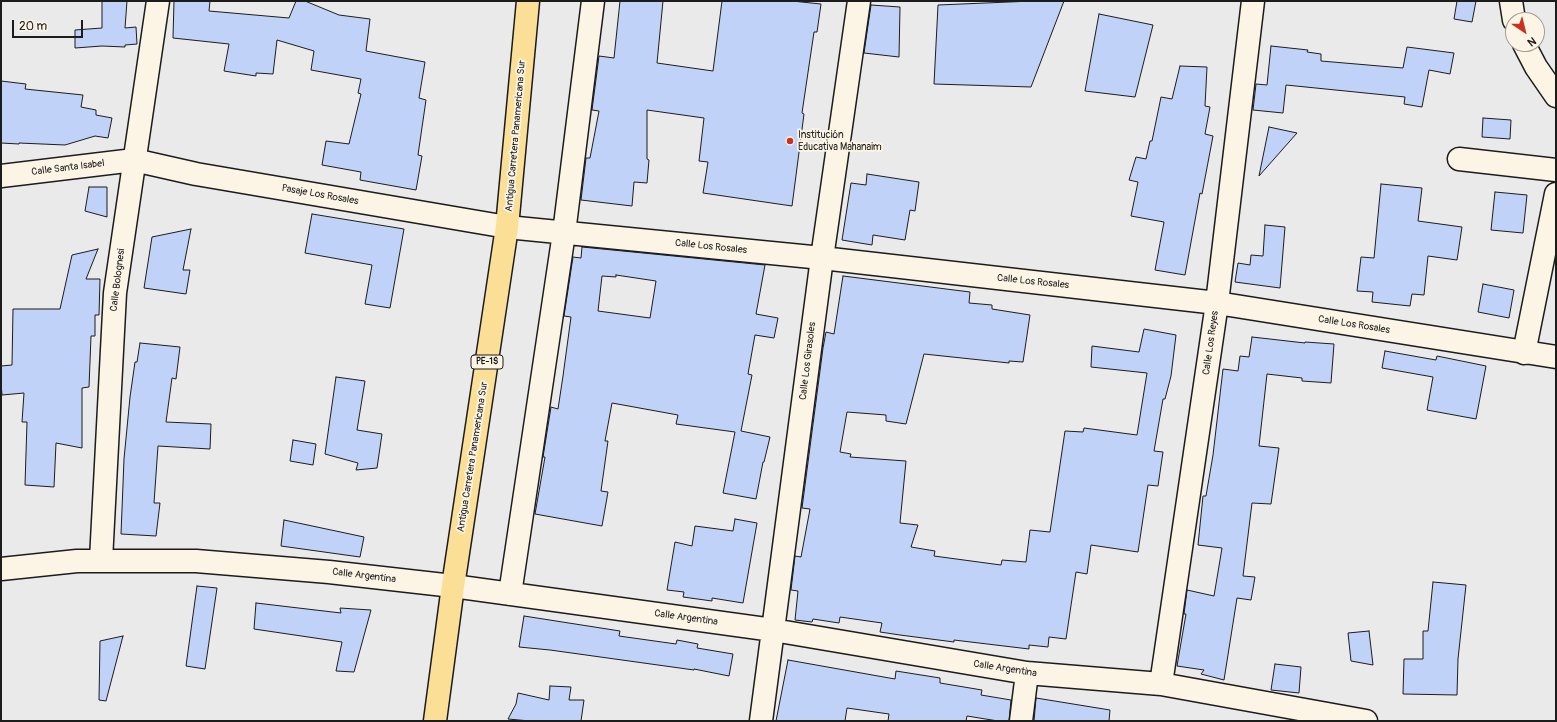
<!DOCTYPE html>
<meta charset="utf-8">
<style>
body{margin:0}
#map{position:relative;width:1557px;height:722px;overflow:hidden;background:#eaeaeb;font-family:Pangolin,sans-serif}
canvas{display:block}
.frame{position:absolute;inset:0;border:2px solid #1c1c1c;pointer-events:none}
.north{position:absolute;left:1505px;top:12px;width:40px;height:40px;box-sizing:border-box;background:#fcf5e5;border:1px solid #a29e95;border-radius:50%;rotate:145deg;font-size:11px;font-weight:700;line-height:16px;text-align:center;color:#1c1c1c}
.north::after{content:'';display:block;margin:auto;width:14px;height:18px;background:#c8321e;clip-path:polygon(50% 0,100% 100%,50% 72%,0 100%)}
.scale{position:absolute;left:12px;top:20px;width:71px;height:18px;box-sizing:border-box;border:2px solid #1c1c1c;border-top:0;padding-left:5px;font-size:12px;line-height:14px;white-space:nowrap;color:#1c1c1c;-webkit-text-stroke:3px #fcf5e5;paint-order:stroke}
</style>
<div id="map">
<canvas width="1557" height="722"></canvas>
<div class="frame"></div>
<div class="north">N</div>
<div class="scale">20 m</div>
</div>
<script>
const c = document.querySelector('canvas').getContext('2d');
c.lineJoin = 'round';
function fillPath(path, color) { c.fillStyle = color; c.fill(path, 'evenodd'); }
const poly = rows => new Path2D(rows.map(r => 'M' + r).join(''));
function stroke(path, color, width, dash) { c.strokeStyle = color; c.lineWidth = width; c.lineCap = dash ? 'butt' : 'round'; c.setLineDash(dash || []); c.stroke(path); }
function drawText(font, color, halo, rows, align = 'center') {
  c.font = font + ' Pangolin,sans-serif'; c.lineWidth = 3.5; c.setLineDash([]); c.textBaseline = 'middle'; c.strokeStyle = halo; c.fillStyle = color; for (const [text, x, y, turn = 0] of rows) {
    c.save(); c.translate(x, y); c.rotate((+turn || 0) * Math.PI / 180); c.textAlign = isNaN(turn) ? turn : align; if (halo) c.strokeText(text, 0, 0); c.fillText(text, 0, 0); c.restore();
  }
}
const building = poly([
 [102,1,127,1,125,28,136,27,137,44,125,45,125,47,102,46,75,48,75,30,102,28,102,1],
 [174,1,210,1,209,11,289,18,296,1,305,1,339,15,370,19,366,51,425,62,419,98,426,100,418,155,422,156,416,190,360,180,361,172,322,165,326,141,349,144,361,94,358,93,361,79,311,70,314,51,277,40,273,74,256,73,256,76,224,71,229,44,173,38,174,1],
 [620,1,663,1,657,63,713,71,722,1,792,1,821,4,817,32,814,32,802,113,804,114,792,206,703,193,708,162,699,161,704,118,647,110,647,159,649,160,647,183,634,182,632,206,581,200,586,158,590,158,599,111,592,110,599,56,614,58,620,1],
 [1033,1,1064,1,1031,87,934,84,938,5,1033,1],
 [1457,1,1476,1,1472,22,1454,19,1457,1],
 [871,5,900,7,899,57,864,53,871,5],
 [1099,14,1153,25,1135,97,1085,91,1099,14],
 [1271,46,1308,50,1307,52,1321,54,1321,61,1403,68,1407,47,1454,53,1450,74,1429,70,1422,107,1404,104,1405,97,1286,85,1283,113,1253,110,1256,84,1267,85,1271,46],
 [1180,66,1207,67,1205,106,1210,107,1205,134,1213,136,1202,194,1200,193,1185,275,1155,270,1164,222,1131,216,1138,182,1129,180,1136,157,1146,159,1150,141,1152,141,1161,97,1172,99,1180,66],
 [1,81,26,84,25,89,83,95,81,107,96,110,96,115,112,118,108,138,95,136,65,145,19,143,19,144,1,143,1,81],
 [1483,118,1511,120,1510,139,1482,137,1483,118],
 [1269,127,1297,133,1259,176,1269,127],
 [867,174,919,182,915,211,910,210,905,240,873,235,872,245,842,240,851,183,866,185,867,174],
 [1381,184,1422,188,1418,221,1462,227,1457,260,1428,256,1424,295,1412,294,1410,306,1372,302,1373,292,1357,291,1361,257,1374,258,1381,184],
 [89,187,107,187,107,217,85,211,89,187],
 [1495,192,1527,195,1523,233,1491,230,1495,192],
 [312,214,404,229,390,308,365,304,372,265,305,253,312,214],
 [1265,225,1285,227,1280,288,1235,282,1238,263,1250,265,1251,255,1263,256,1265,225],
 [191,229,183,270,190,270,186,294,144,288,152,237,191,229],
 [582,247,765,265,756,314,778,318,774,338,755,335,748,374,752,375,741,431,770,437,764,462,763,462,756,499,723,493,735,432,676,424,678,415,612,403,605,441,608,441,601,491,608,492,602,526,535,514,545,457,543,457,551,407,558,409,563,376,571,317,564,316,573,257,581,258,582,247],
 [616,275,656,281,650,318,598,311,602,276,616,277,616,275],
 [98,249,86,279,100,279,99,315,95,315,95,336,91,336,89,387,82,388,82,448,56,443,54,487,25,485,27,422,22,422,24,393,2,395,1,384,1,366,12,365,13,309,60,309,72,255,98,249],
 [843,276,970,292,969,303,992,305,992,309,1030,315,1023,362,1009,361,1009,363,924,354,906,424,886,421,886,415,847,412,840,452,851,454,850,457,906,461,900,523,918,525,911,547,935,551,934,556,1001,565,1002,560,1026,562,1030,530,1050,532,1065,431,1083,432,1084,428,1137,435,1147,373,1091,367,1092,346,1139,352,1144,329,1176,335,1171,376,1165,399,1163,399,1154,451,1163,452,1158,486,1148,485,1138,552,1091,545,1087,574,1076,572,1066,639,1049,637,1048,647,1029,645,1029,649,954,640,954,642,900,635,880,632,882,623,840,617,839,623,813,619,812,622,795,620,798,591,791,590,795,556,801,557,810,509,802,508,823,348,826,332,834,334,843,276],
 [1483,284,1514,290,1509,318,1478,312,1483,284],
 [1252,337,1305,343,1305,342,1334,344,1331,383,1302,381,1302,378,1267,374,1259,446,1279,448,1271,504,1252,503,1243,576,1255,577,1251,600,1237,598,1224,680,1201,674,1204,670,1177,666,1186,614,1184,614,1187,590,1214,596,1222,548,1198,545,1203,496,1206,496,1213,455,1223,369,1238,371,1240,356,1249,357,1252,337],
 [140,343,180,347,176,379,172,378,166,422,211,424,210,449,158,446,154,503,160,503,156,536,121,534,124,459,130,397,135,362,137,362,140,343],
 [1385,351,1436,360,1437,356,1486,366,1476,419,1427,410,1433,377,1382,368,1385,351],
 [336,377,365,381,357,430,382,434,377,468,356,470,358,463,325,454,336,377],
 [293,440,316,444,313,465,290,461,293,440],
 [735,519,757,523,743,603,712,598,712,601,683,597,684,592,667,590,675,542,692,546,695,526,733,531,735,519],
 [284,520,364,537,360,557,281,546,284,520],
 [1433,582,1466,585,1458,659,1457,695,1403,694,1404,659,1423,659,1423,631,1428,631,1433,582],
 [197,586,217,588,205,669,186,666,197,586],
 [256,603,341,613,340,608,371,610,354,672,336,671,342,642,254,629,256,603],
 [524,616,620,631,619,636,676,644,677,640,698,644,697,648,733,654,729,676,694,669,694,670,550,650,519,647,524,616],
 [1369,631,1373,665,1351,661,1348,633,1369,631],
 [123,636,106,701,99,700,100,641,123,636],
 [788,660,895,679,896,671,940,678,940,683,982,690,981,695,1011,700,1009,721,998,721,967,716,966,721,888,721,889,714,847,708,845,721,776,721,788,660],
 [1275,664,1301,667,1299,693,1271,690,1275,664],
 [550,686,571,687,569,700,584,700,581,721,530,721,508,719,516,704,518,693,549,700,550,686],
 [1036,698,1110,710,1109,721,1034,721,1036,698]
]);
fillPath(building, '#c0d2f8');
stroke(building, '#1c1c1c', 1);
const minor = poly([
 [1511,1,1514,20],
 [1524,44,1536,67,1556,96],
 [1459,159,1556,170],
 [1,176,134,160,196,174,507,227,822,258,1217,303,1556,357],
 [1524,353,1556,194],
 [101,560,115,293,158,1],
 [1,569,77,561,196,561,329,572,453,586,773,630,1027,673,1161,684,1366,721],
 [510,594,564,233,593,1],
 [1161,684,1217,303,1253,1],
 [761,721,822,258,859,1],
 [1021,721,1027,673]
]);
const trunk = poly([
 [435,721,453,586,507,227,528,1]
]);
stroke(minor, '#1c1c1c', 25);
stroke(trunk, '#1c1c1c', 25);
stroke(minor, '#fcf5e5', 22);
stroke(trunk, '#fbdf96', 22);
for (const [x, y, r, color] of [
 [790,141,4,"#c8321e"]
]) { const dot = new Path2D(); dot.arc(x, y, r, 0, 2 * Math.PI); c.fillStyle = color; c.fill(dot); stroke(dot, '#fcf5e5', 1.5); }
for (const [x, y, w] of [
 [487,362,32]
]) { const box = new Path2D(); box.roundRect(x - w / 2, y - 7, w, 14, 3); c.fillStyle = '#fcf5e5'; c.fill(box); stroke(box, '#1c1c1c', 1); }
drawText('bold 9px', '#1c1c1c', null, [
 ["PE-1S",487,362]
]);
drawText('10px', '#1c1c1c', '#fcf5e5', [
 ["Institución",798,135],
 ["Educativa Mahanaim",798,147]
], 'left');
drawText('10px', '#1c1c1c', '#fcf5e5', [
 ["Antigua Carretera Panamericana Sur",516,136,-85],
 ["Calle Santa Isabel",68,168,-7],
 ["Pasaje Los Rosales",320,195,10],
 ["Calle Los Rosales",711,247,6],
 ["Calle Bolognesi",118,280,-83],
 ["Calle Los Rosales",1033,282,6],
 ["Calle Los Rosales",1354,325,9],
 ["Calle Los Reyes",1211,343,-82],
 ["Calle Los Girasoles",808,361,-83],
 ["Antigua Carretera Panamericana Sur",473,457,-81],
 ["Calle Argentina",364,576,7],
 ["Calle Argentina",686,618,8],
 ["Calle Argentina",1005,669,9]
]);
</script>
